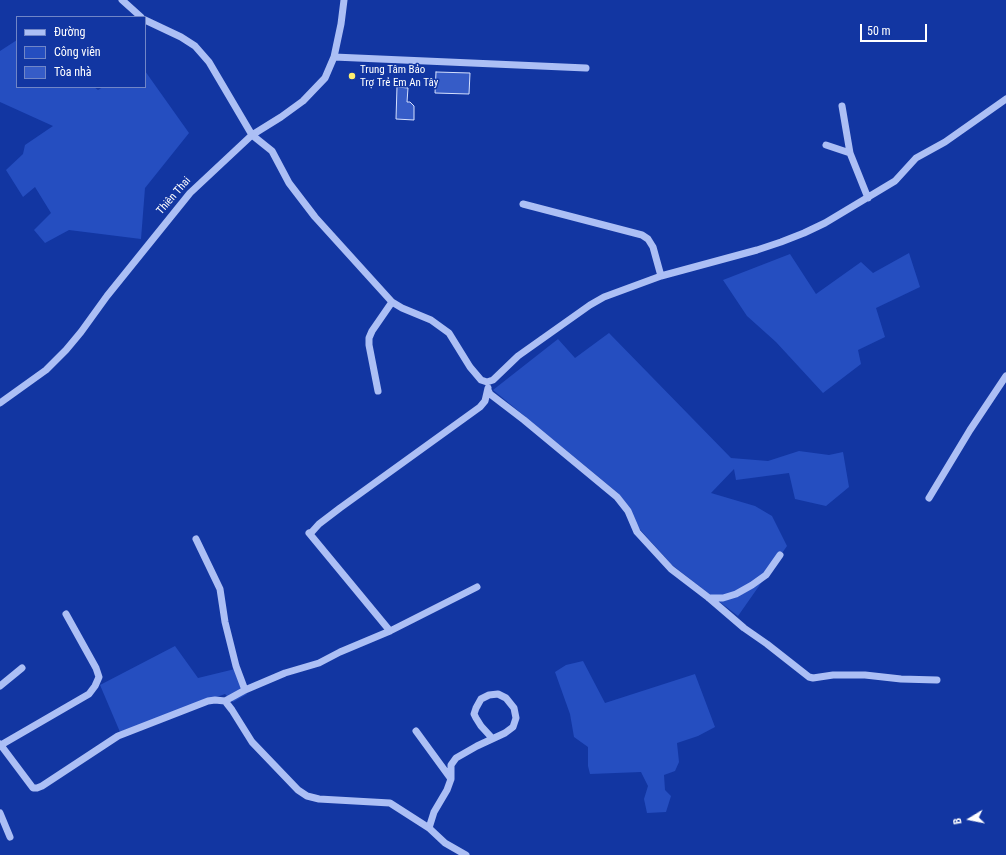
<!DOCTYPE html>
<meta charset="utf-8">
<style>
body{margin:0}
#map{position:relative;width:1006px;height:855px;overflow:hidden;background:#1236a2;font-family:"Roboto Condensed",sans-serif}
canvas{display:block}
.legend{position:absolute;left:16px;top:16px;width:130px;height:72px;box-sizing:border-box;background:#1236a2;border:1px solid #7186c7;margin:0;padding:5px 7px;list-style:none;font-size:12px;color:#fff}
.legend li{display:flex;align-items:center;gap:8px;height:20px}
.legend b{width:20px;border:1px solid #7186c7}
.north{position:absolute;left:950px;top:799px;width:40px;height:40px;-webkit-text-stroke:3px #1236a2;paint-order:stroke;rotate:260deg;font-size:11px;font-weight:700;line-height:16px;text-align:center;color:#fff}
.north::after{content:'';display:block;margin:auto;width:14px;height:18px;background:#fff;clip-path:polygon(50% 0,100% 100%,50% 72%,0 100%)}
.scale{position:absolute;left:860px;top:24px;width:67px;height:18px;box-sizing:border-box;border:2px solid #fff;border-top:0;padding-left:5px;font-size:12px;line-height:14px;white-space:nowrap;color:#fff;-webkit-text-stroke:3px #1236a2;paint-order:stroke}
</style>
<div id="map">
<canvas width="1006" height="855"></canvas>
<ul class="legend">
<li><b style="height:5px;background:#acbff5"></b>Đường</li>
<li><b style="height:11px;background:#254ec0"></b>Công viên</li>
<li><b style="height:11px;background:#365cc7"></b>Tòa nhà</li>
</ul>
<div class="north">B</div>
<div class="scale">50 m</div>
</div>
<script>
const c = document.querySelector('canvas').getContext('2d');
c.lineJoin = 'round';
function fillPath(path, color) { c.fillStyle = color; c.fill(path, 'evenodd'); }
const poly = rows => new Path2D(rows.map(r => 'M' + r).join(''));
function stroke(path, color, width, dash) { c.strokeStyle = color; c.lineWidth = width; c.lineCap = dash ? 'butt' : 'round'; c.setLineDash(dash || []); c.stroke(path); }
function drawText(font, color, halo, rows, align = 'center') {
  c.font = font + ' "Roboto Condensed",sans-serif'; c.lineWidth = 3; c.setLineDash([]); c.textBaseline = 'middle'; c.strokeStyle = halo; c.fillStyle = color; for (const [text, x, y, turn = 0] of rows) {
    c.save(); c.translate(x, y); c.rotate((+turn || 0) * Math.PI / 180); c.textAlign = isNaN(turn) ? turn : align; if (halo) c.strokeText(text, 0, 0); c.fillText(text, 0, 0); c.restore();
  }
}
fillPath(poly([
 [17,40,17,87,94,87,98,90,103,87,145,87,145,71,189,133,145,188,141,239,69,230,45,243,34,230,51,213,35,187,23,197,6,170,23,154,25,145,53,126,0,102,0,51],
 [909,253,920,287,876,308,885,337,858,350,861,364,823,393,776,342,747,316,723,280,790,254,816,294,861,262,873,273],
 [609,333,731,458,768,461,799,451,829,455,843,452,849,487,826,506,795,499,789,473,736,480,734,469,711,493,755,506,772,516,787,546,738,616,672,565,636,525,618,493,493,390,558,339,575,358],
 [175,646,198,678,235,669,247,694,233,702,225,694,120,732,100,685],
 [583,661,605,703,695,674,715,727,698,736,677,743,679,762,675,771,664,775,665,790,671,796,666,812,647,813,644,799,648,786,641,772,590,774,588,766,588,747,574,737,570,714,555,672,566,665]
]), '#254ec0');
const building = poly([
 [436,72,470,73,469,94,435,93,436,72],
 [397,87,408,88,407,102,410,102,414,106,414,120,396,119,397,87]
]);
fillPath(building, '#365cc7');
stroke(building, '#d5e0fe', 1);
stroke(poly([
 [122,0,141,17],
 [145,20,181,37,195,46,209,62,252,135,272,151,289,183,315,217,392,302,402,308,431,320,449,333,470,367,481,380,487,382,493,380,518,356,590,305,604,297,661,276,757,250,781,242,804,233,825,223,895,181,916,158,945,142,1006,99],
 [334,57,586,68],
 [842,106,850,153,868,198],
 [826,145,850,153],
 [523,204,642,235,648,239,653,247,661,276],
 [488,390,490,394,524,420,617,497,628,511,637,532,671,569,709,598,744,628,767,644,809,677,813,678,833,675,865,675,901,679,937,680],
 [378,391,369,345,369,338,372,331,392,302],
 [0,403,46,370,66,350,81,332,107,296,190,193,252,135,281,117,303,101,325,78,334,57,341,24,344,0],
 [929,498,970,430,1006,376],
 [309,533,390,631],
 [310,534,319,524,340,508,480,407,485,401,488,388],
 [196,539,220,589,225,622,236,666,245,690],
 [709,598,723,598,736,594,752,585,766,575,780,555],
 [0,686,22,668],
 [225,701,245,690,285,673,319,663,340,652,390,631,477,587],
 [416,731,451,779,447,790,434,812,429,828],
 [0,744,33,788,37,788,42,786,118,736,208,701,215,700,225,701,232,710,252,742,298,790,307,796,319,799,390,803,429,828,445,843,466,855],
 [1,745,89,694,95,686,99,677,96,668,66,614],
 [451,779,451,765,456,758,477,746,505,733,513,727,516,718,514,708,506,698,498,694,489,695,481,699,476,708,474,714,476,718,481,726,492,738],
 [0,813,10,837]
]), '#acbff5', 7);
for (const [x, y, r, color] of [
 [352,76,4,"#fff070"]
]) { const dot = new Path2D(); dot.arc(x, y, r, 0, 2 * Math.PI); c.fillStyle = color; c.fill(dot); stroke(dot, '#1236a2', 1.5); }
drawText('11px', '#fff', '#1236a2', [
 ["Trung Tâm Bảo",360,70],
 ["Trợ Trẻ Em An Tây",360,83]
], 'left');
drawText('11px', '#fff', '#1236a2', [
 ["Thiên Thai",174,196,-49]
]);
</script>
